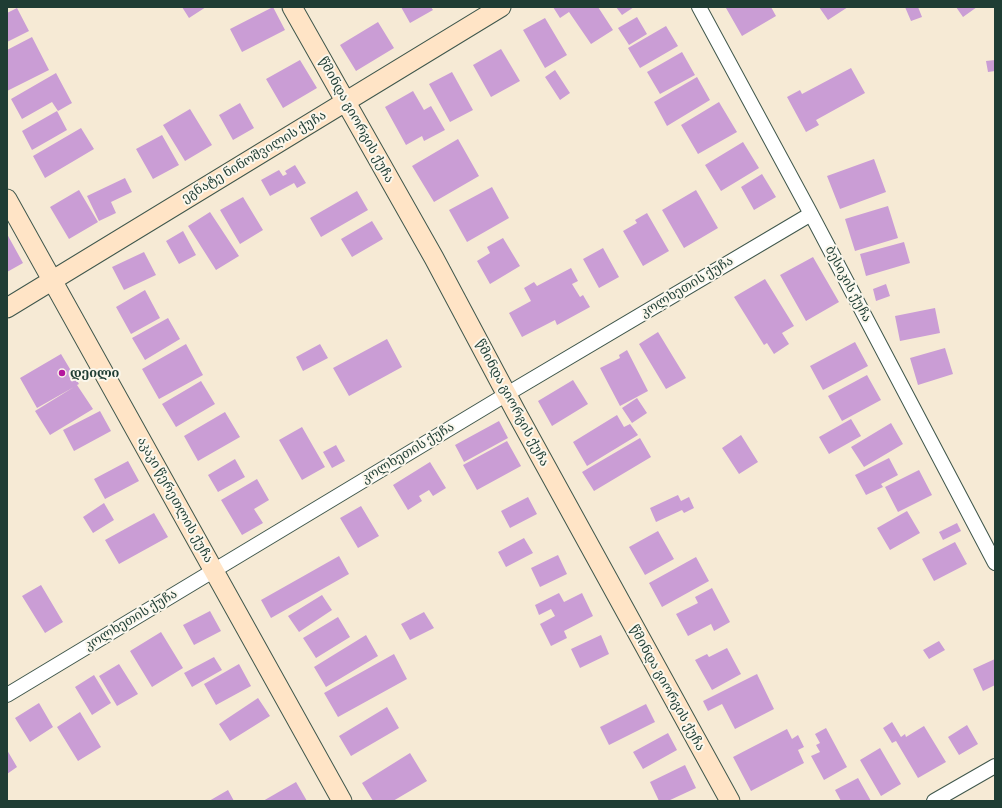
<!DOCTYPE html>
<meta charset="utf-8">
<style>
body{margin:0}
#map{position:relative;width:1002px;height:808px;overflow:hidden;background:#f6ead5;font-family:"EB Garamond",serif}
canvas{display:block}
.frame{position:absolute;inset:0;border:8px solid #1f3d34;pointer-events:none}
</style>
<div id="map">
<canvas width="1002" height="808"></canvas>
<div class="frame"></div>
</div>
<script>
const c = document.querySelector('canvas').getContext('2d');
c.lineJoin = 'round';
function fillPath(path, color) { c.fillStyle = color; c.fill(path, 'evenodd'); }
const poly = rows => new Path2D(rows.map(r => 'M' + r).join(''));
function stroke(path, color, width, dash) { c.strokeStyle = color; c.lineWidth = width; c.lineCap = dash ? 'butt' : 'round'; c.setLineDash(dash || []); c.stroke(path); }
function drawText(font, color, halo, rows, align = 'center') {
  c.font = font + ' "EB Garamond","Noto Serif Georgian",serif'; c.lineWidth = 4; c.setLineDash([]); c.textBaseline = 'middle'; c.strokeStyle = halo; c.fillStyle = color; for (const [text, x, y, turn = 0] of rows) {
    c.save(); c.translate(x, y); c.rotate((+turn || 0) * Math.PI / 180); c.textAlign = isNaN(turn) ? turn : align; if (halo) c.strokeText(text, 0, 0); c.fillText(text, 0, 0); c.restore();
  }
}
fillPath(poly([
 [182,7,206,7,189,18],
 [273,7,285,30,242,52,230,29],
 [401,7,431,7,433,10,410,23],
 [553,7,598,7,613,30,591,44,569,12,560,18],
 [616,7,634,7,622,15],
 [728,7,771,7,776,16,742,36,726,8],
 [819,7,848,7,828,20],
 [905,7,918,7,922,17,911,21],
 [956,7,977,7,963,17],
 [17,8,29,31,7,42,7,13],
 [637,17,647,34,629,45,618,28],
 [545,18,567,55,545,68,523,30],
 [378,22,394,48,356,71,340,45],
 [666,26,678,46,640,68,628,48],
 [32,37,49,70,7,91,7,50],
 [501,49,520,81,491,97,473,65],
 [682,52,695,75,660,94,647,72],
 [300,60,317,88,283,108,266,79],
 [995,60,995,71,988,72,986,61],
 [851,68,865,93,816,120,819,125,806,132,787,97,800,90,802,94],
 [555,70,570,93,560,100,545,77],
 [452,72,473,110,450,122,429,84],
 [56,73,72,103,58,111,52,102,22,119,11,99],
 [697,77,710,100,667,126,654,102],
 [413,91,424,110,431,106,445,130,424,141,422,136,406,145,385,107],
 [719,102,737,132,698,154,681,125],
 [240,103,254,128,233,140,219,115],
 [190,109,212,145,185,161,163,125],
 [57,111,67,130,32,150,22,131],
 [81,128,94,149,45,178,33,156],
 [162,135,179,165,153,179,136,149],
 [458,139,479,176,434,202,412,166],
 [743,142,759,168,721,191,705,165],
 [874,159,886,192,840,209,827,176],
 [295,165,306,183,297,188,294,183,270,196,261,180,279,170,283,176,287,174,285,171],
 [762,174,776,197,754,210,741,187],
 [125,178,132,192,111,202,116,213,99,221,87,196],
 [492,187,509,218,467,242,449,210],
 [79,190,98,222,69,239,50,207],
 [696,190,718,228,684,248,662,210],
 [357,191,368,210,321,237,310,218],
 [243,197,263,230,240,244,220,210],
 [888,206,898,238,855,251,845,219],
 [210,212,239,256,216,270,188,226],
 [647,213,669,251,643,266,623,231,637,223,635,220],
 [372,221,383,239,352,257,341,239],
 [183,231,196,255,179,264,166,241],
 [7,234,23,263,7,272],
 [503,238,520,266,490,284,477,261,490,253,487,247],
 [904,242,910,263,866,276,860,254],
 [603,248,619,277,599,288,583,259],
 [144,252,156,275,124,290,112,267],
 [813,257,839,302,806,321,780,275],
 [571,268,578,281,572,284,580,297,583,295,590,307,557,325,555,320,522,337,509,313,531,301,524,288,534,282,537,286],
 [765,279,794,326,782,333,789,344,774,354,767,343,764,345,734,297],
 [886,284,890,296,876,301,873,289],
 [145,290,160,318,131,334,116,307],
 [935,308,940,333,900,341,895,316],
 [168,318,180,339,145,360,132,338],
 [658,332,686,378,666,389,639,344],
 [387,339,402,367,349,396,333,368],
 [855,342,868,366,823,390,810,366],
 [186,344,203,375,159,399,142,369],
 [320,344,328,358,303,371,296,357],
 [945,348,953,374,918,385,910,358],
 [627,350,648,391,620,406,600,368,620,358,619,355],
 [61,354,79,384,77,385,93,409,50,435,35,411,74,387,37,408,20,378],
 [867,375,881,400,842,421,828,396],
 [573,380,588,404,552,426,538,401],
 [201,381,215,404,176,427,162,404],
 [637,398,647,413,632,423,622,408],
 [100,411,111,431,74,451,63,430],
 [225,412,240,437,198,461,184,436],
 [617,415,624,427,630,424,638,435,587,466,573,442],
 [851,419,861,436,829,454,819,437],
 [499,421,508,438,464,462,455,445],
 [891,423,903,444,864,467,851,447],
 [302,427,325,467,302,480,279,440],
 [741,435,758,462,739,474,722,448],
 [640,438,651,457,594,491,582,472],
 [507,441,521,466,477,490,463,465],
 [336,445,345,461,332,468,323,452],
 [889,458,898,475,881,484,883,487,866,495,855,475],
 [235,459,245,477,218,492,208,475],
 [128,461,139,481,105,499,94,479],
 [430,462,446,488,433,496,429,490,419,496,422,501,408,510,393,485],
 [919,470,932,495,898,512,885,487],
 [257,479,269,500,254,509,263,523,242,535,221,500],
 [678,495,681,501,689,497,694,508,684,513,682,510,656,522,650,508],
 [528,497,537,514,510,528,501,511],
 [104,503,114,520,93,533,83,517],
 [361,506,379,536,358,548,340,518],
 [907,511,920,533,890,550,877,528],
 [154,513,168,537,119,564,105,540],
 [957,523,961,531,943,540,939,532],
 [658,531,674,559,645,575,629,547],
 [524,538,533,553,506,567,498,552],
 [955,542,967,564,934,581,922,559],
 [558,555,567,574,540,587,531,568],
 [339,556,349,574,271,618,261,600],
 [696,557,709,581,662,607,649,583],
 [41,585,63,622,45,633,22,596],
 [712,588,730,622,714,631,711,624,688,636,676,614,698,603,695,597],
 [559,593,564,602,582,593,593,616,564,631,567,638,551,646,540,624,555,616,551,609,539,615,535,605],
 [322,595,332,610,299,632,288,616],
 [210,611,221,631,194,645,183,625],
 [424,612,434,628,410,640,401,624],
 [338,617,350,637,316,658,303,638],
 [161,632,183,668,152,687,130,651],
 [366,635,378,656,326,687,314,667],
 [601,635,609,654,580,668,571,649],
 [939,641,945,650,929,659,923,650],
 [727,648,741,674,712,690,695,660,707,654,709,657],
 [394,654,407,679,338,717,324,693],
 [214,657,222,670,192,687,184,673],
 [995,659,995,685,983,691,973,669],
 [119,664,138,694,117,706,99,676],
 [239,664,251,686,216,705,204,684],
 [757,674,774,709,735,729,722,704,708,711,703,701],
 [94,675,111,703,92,715,75,687],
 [258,698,270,716,230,741,219,724],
 [39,703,53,727,30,742,15,718],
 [646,704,655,722,609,745,600,727],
 [387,707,399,728,351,756,339,736],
 [80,712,101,747,78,761,57,727],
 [892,722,901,737,905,734,906,737,924,726,946,762,918,778,896,741,892,743,883,728],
 [967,725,978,744,959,755,948,737],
 [826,728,847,767,824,780,811,756,820,752,816,745,820,743,815,734],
 [787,729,792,739,798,735,804,747,798,750,804,763,751,791,733,757],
 [668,733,677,750,643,769,633,752],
 [880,748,901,784,881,796,860,760],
 [7,750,17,767,7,774],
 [410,753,427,781,393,801,373,801,362,783],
 [685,765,696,788,668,801,659,801,650,782],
 [858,778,871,801,841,801,835,790],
 [296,782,307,801,263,801],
 [228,790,234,801,209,801]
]), '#ca9dd5');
const street = poly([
 [699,7,811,214,995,563],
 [7,695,507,394,811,214],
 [934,801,995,766]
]);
const secondary = poly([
 [292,7,434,258,516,412,730,801],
 [7,199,342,801],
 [7,308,501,7]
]);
stroke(street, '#3f574c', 16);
stroke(secondary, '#3f574c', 21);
stroke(street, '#fff', 14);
stroke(secondary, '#ffe4c6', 19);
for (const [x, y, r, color] of [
 [62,373,4,"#b5179e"]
]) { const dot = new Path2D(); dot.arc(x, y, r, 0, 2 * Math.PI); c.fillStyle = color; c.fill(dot); stroke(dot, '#fbf7ec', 1.5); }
drawText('13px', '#1f3d34', '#fbf7ec', [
 ["წმინდა გიორგის ქუჩა",356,120,61],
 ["ეგნატე ნინოშვილის ქუჩა",254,157,-31],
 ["ბესიკის ქუჩა",848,284,62],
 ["კოლხეთის ქუჩა",687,287,-31],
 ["წმინდა გიორგის ქუჩა",512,403,62],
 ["კოლხეთის ქუჩა",408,453,-31],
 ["აკაკი წერეთლის ქუჩა",175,500,61],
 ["კოლხეთის ქუჩა",131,620,-31],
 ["წმინდა გიორგის ქუჩა",667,688,61]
]);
drawText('bold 13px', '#1f3d34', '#fbf7ec', [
 ["დეილი",70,373]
], 'left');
</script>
